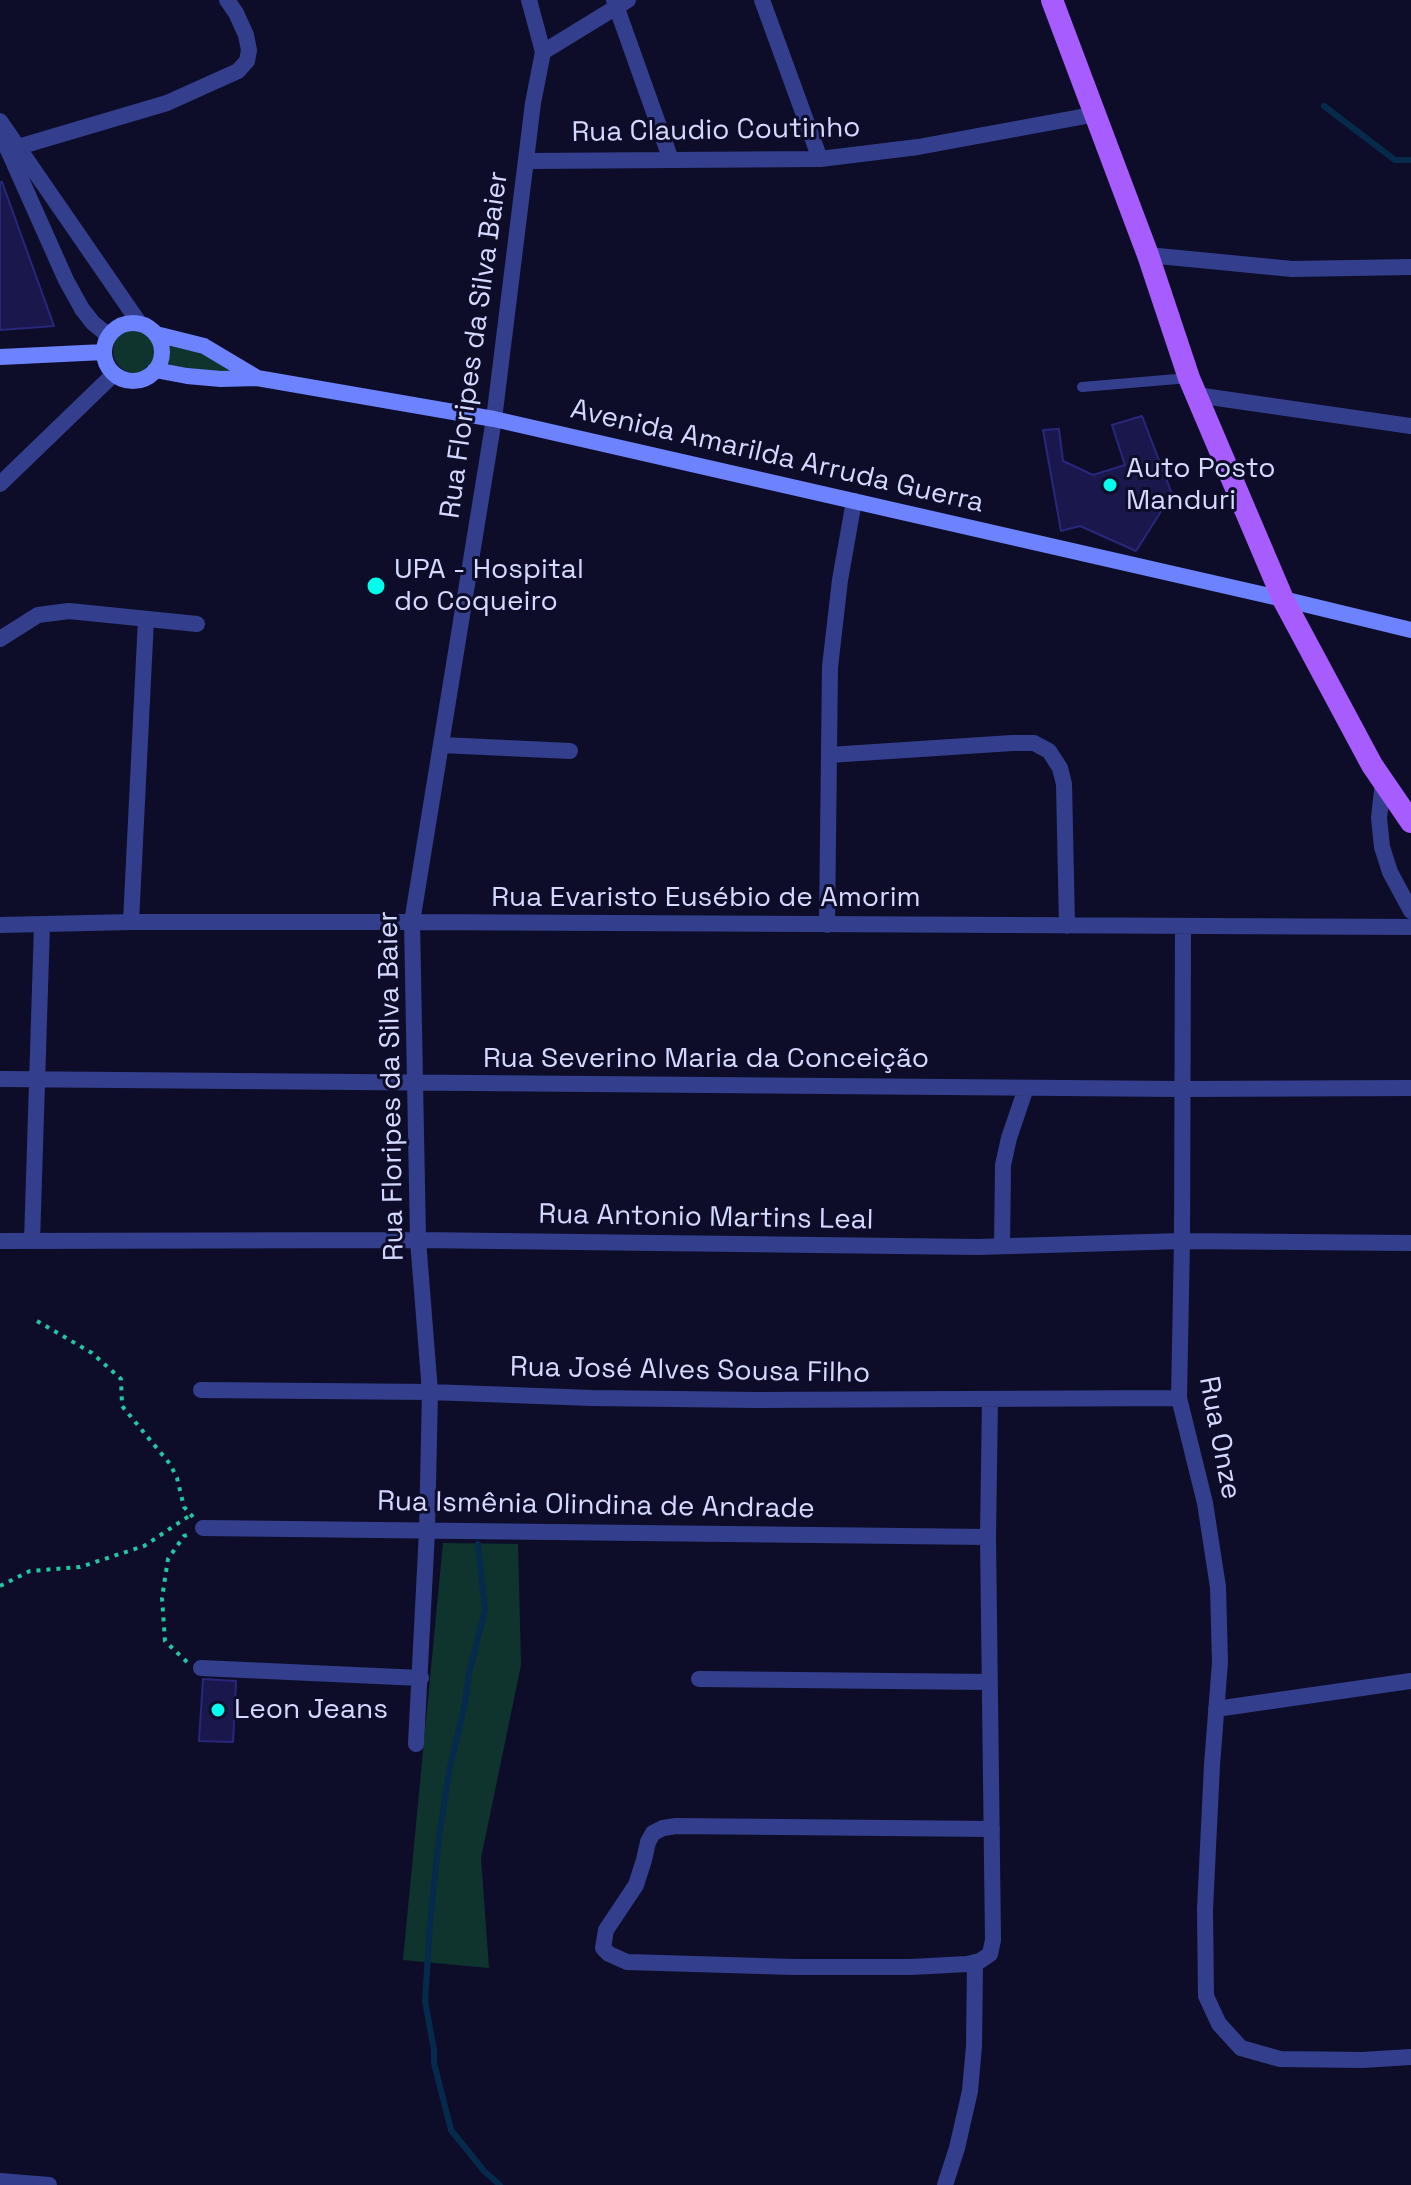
<!DOCTYPE html>
<meta charset="utf-8">
<style>
body{margin:0}
canvas{display:block;background:#0d0d29}
</style>
<canvas width="1411" height="2185"></canvas>
<script>
const c = document.querySelector('canvas').getContext('2d');
c.lineJoin = 'round';
function fillPath(path, color) { c.fillStyle = color; c.fill(path, 'evenodd'); }
const poly = rows => new Path2D(rows.map(r => 'M' + r).join(''));
function stroke(path, color, width, dash) { c.strokeStyle = color; c.lineWidth = width; c.lineCap = dash ? 'butt' : 'round'; c.setLineDash(dash || []); c.stroke(path); }
function drawText(font, color, halo, rows, align = 'center') {
  c.font = font + ' "Space Grotesk",sans-serif'; c.lineWidth = 6; c.setLineDash([]); c.textBaseline = 'middle'; c.strokeStyle = halo; c.fillStyle = color; for (const [text, x, y, turn = 0] of rows) {
    c.save(); c.translate(x, y); c.rotate((+turn || 0) * Math.PI / 180); c.textAlign = isNaN(turn) ? turn : align; if (halo) c.strokeText(text, 0, 0); c.fillText(text, 0, 0); c.restore();
  }
}
fillPath(poly([
 '113 351a22 22 0 1 1 44 0a22 22 0 1 1-44 0Z',
 [169,342,213,358,242,374,167,368],
 [443,1543,518,1544,521,1665,481,1858,489,1968,403,1960]
]), '#0f342d');
stroke(poly([
 [1324,106,1395,160,1411,160],
 [478,1544,485,1610,469,1673,465,1703,449,1772,439,1837,430,1923,425,2001,434,2050,434,2063,451,2130,484,2171,500,2185]
]), '#052a4b', 6);
const building = poly([
 [0,182,2,182,54,326,0,330,0,182],
 [1142,416,1172,494,1136,551,1080,526,1061,531,1043,430,1059,429,1063,461,1093,475,1125,465,1112,425,1142,416],
 [203,1679,236,1681,233,1742,199,1741,203,1679]
]);
fillPath(building, '#19174c');
stroke(building, '#29277b', 2);
stroke(poly([
 [37,1321,92,1353,121,1379,122,1406,170,1464,177,1478,184,1507,193,1517],
 [0,1586,30,1571,80,1567,144,1546,189,1516],
 [187,1662,165,1641,162,1598,168,1559,184,1536,190,1534]
]), '#22c6a1', 4, [4, 6]);
stroke(poly([
 [1082,387,1189,378]
]), '#333f8d', 10);
stroke(poly([
 [614,0,671,160],
 [762,0,820,159],
 [543,52,628,0],
 [8,150,167,103,238,71,247,61,249,50,246,35,236,13,227,0],
 [526,161,820,159,918,147,1097,114],
 [1148,255,1292,269,1411,267],
 [1196,395,1411,426],
 [0,484,114,374],
 [0,639,38,615,69,611,197,624],
 [442,745,570,751],
 [829,755,1012,743,1034,743,1049,751,1060,768,1064,784,1067,926],
 [1383,781,1379,818,1382,847,1390,872,1411,911],
 [131,922,146,619],
 [0,925,131,922,412,922,1411,927],
 [827,925,830,667,840,580,854,501],
 [1183,927,1182,1241,1179,1398,1205,1503,1218,1587,1220,1662,1212,1765,1205,1909,1206,1996,1219,2024,1241,2048,1280,2059,1362,2060,1411,2057],
 [0,1079,1181,1089,1411,1088],
 [0,1241,418,1240,977,1247,1182,1241,1411,1243],
 [32,1241,42,925],
 [1002,1246,1003,1165,1009,1138,1026,1088],
 [201,1390,430,1392,592,1398,755,1400,1179,1398],
 [990,1399,988,1537,993,1940,990,1954,980,1961,967,1964,911,1967,794,1967,627,1962,609,1954,603,1948,606,1930,636,1885,644,1860,648,1842,653,1833,663,1828,676,1826,992,1829],
 [203,1528,988,1537],
 [201,1668,421,1678],
 [699,1679,990,1682],
 [1216,1709,1411,1681],
 [416,1744,427,1531,430,1392,418,1240,412,922,494,419,533,103,543,52,529,0],
 [0,2181,49,2185],
 [945,2185,957,2148,970,2091,974,2046,975,1962]
]), '#333f8d', 16);
stroke(poly([
 [0,121,140,324],
 [5,138,8,150,66,280,82,309,93,323,109,336]
]), '#333f8d', 16);
stroke(poly([
 '104 352a29 29 0 1 1 58 0a29 29 0 1 1-58 0Z',
 [156,334,204,346,256,377],
 [0,357,104,352],
 [155,370,187,376,221,379,257,378,494,419,1283,599,1411,630]
]), '#6c82ff', 16);
stroke(poly([
 [1052,0,1148,255,1189,378,1283,599,1372,765,1411,822]
]), '#a75cff', 22);
for (const [x, y, r, color] of [
 [1110,485,8,"#01ffed"],
 [376,586,10,"#01ffed"],
 [218,1710,8,"#01ffed"]
]) { const dot = new Path2D(); dot.arc(x, y, r, 0, 2 * Math.PI); c.fillStyle = color; c.fill(dot); stroke(dot, '#0d0d29', 3); }
drawText('28px', '#d5d8ff', '#0d0d29', [
 ["Rua Claudio Coutinho",716,131,-1],
 ["Rua Floripes da Silva Baier",475,345,-82],
 ["Avenida Amarilda Arruda Guerra",777,457,13],
 ["Rua Evaristo Eusébio de Amorim",706,898],
 ["Rua Severino Maria da Conceição",706,1059],
 ["Rua Floripes da Silva Baier",392,1086,-91],
 ["Rua Antonio Martins Leal",706,1218,1],
 ["Rua José Alves Sousa Filho",690,1371,1],
 ["Rua Onze",1219,1438,79],
 ["Rua Ismênia Olindina de Andrade",596,1506,1]
]);
drawText('28px', '#d5d8ff', '#0d0d29', [
 ["Auto Posto",1126,469],
 ["Manduri",1126,501],
 ["UPA - Hospital",394,570],
 ["do Coqueiro",394,602],
 ["Leon Jeans",234,1710]
], 'left');
</script>
